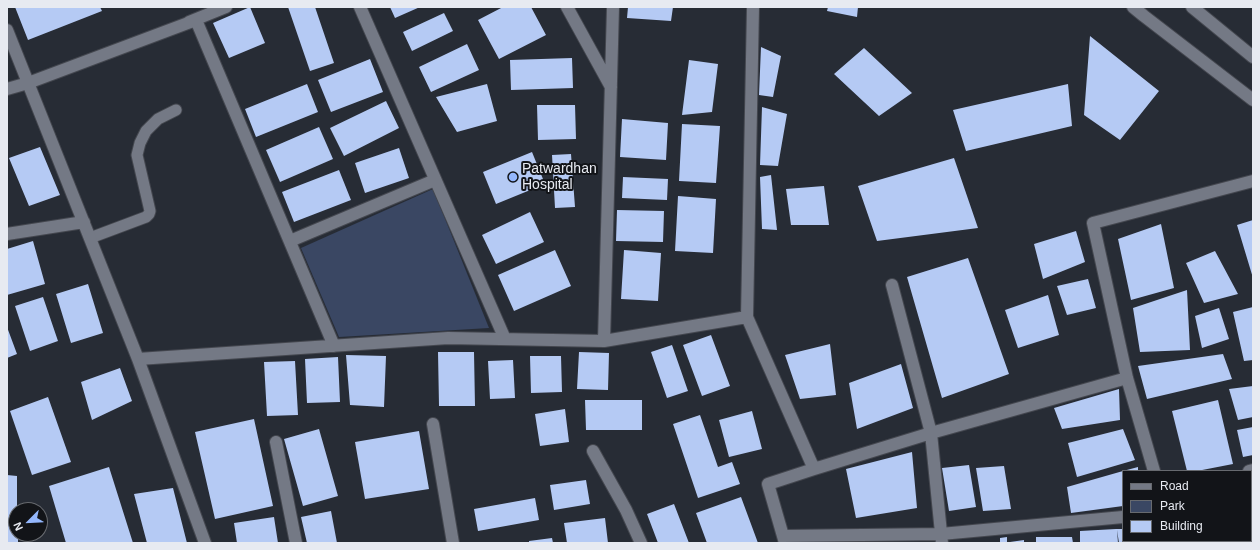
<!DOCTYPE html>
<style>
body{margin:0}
#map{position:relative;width:1260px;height:550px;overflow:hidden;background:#272c35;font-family:Helvetica,sans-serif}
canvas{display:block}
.frame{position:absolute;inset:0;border:8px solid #e7eaf1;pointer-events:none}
.legend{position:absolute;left:1122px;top:470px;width:130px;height:72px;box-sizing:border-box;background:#121418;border:1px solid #676a6f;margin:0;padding:5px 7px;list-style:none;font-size:12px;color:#e7eaf1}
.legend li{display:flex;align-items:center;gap:8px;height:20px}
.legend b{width:20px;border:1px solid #676a6f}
.north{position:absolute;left:8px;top:502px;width:40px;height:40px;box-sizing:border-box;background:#121418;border:1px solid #676a6f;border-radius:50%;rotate:246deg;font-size:11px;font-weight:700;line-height:16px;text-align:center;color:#e7eaf1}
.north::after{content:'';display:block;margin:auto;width:14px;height:18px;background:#94b7fd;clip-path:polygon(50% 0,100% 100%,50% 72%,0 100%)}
</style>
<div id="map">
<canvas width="1260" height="550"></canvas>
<div class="frame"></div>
<ul class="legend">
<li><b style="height:5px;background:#747985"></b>Road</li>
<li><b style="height:11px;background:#3a4763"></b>Park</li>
<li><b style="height:11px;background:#b5caf4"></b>Building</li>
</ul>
<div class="north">N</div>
</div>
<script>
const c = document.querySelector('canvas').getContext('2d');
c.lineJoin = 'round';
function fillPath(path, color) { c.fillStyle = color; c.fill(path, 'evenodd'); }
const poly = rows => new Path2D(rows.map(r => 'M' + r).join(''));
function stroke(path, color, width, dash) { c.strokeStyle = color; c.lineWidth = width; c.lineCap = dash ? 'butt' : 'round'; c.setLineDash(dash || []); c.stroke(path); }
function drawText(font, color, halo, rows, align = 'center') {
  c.font = font + ' Helvetica,sans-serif'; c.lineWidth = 4; c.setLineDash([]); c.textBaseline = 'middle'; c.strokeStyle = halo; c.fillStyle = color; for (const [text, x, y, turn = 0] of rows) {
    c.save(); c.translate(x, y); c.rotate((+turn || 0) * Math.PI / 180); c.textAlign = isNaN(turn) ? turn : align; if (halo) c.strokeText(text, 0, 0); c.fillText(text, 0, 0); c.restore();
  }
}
fillPath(poly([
 [433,189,489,328,339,337,301,248]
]), '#3a4763');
fillPath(poly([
 [15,7,100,7,102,11,28,40],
 [250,7,265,43,229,58,213,23],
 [288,7,315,7,334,63,310,71],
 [390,7,420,7,395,18],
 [503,7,531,7,546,35,499,59,478,20],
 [628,7,673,7,671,21,627,18],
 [828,7,858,7,857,17,827,11],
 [444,13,453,31,412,51,403,32],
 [1090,36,1159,91,1120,140,1084,115],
 [467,44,479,70,431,92,419,67],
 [761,47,781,56,773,97,759,95],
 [864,48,912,93,879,116,834,74],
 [572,58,573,88,511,90,510,60],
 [370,59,383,92,331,112,318,80],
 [689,60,718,64,712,112,682,115],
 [307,84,318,112,256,137,245,109],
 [487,84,497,121,457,132,436,97],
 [1068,84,1072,126,966,151,953,110],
 [386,101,399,128,344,156,330,128],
 [537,105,575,105,576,139,538,140],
 [762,107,787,114,778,166,760,165],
 [622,119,668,123,666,160,620,157],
 [682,124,720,126,716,183,679,181],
 [319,127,333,159,280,182,266,150],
 [40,147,60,195,29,206,9,158],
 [399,148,409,178,365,193,355,163],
 [532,152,545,184,496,204,483,172],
 [571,154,575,207,555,208,552,155],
 [954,158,978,228,877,241,858,186],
 [339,170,351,200,294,222,282,192],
 [771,175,777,230,762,229,760,177],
 [623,177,668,179,667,200,622,198],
 [824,186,829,225,791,225,786,189],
 [678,196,716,199,713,253,675,251],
 [617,210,664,211,663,242,616,241],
 [530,212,544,242,496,264,482,235],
 [1253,220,1253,278,1237,225],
 [1161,224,1174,288,1131,300,1118,239],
 [1076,231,1085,262,1043,279,1034,244],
 [33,241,45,284,7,295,7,249],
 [555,250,571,286,514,311,498,275],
 [624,250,661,253,658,301,621,299],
 [1215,251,1238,294,1204,303,1186,263],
 [968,258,1009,374,942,398,907,277],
 [1088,279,1096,308,1067,315,1057,286],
 [88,284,103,333,71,343,56,294],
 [1187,290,1190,350,1140,352,1133,308],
 [1048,295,1059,335,1018,348,1005,310],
 [43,297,58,341,30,351,15,306],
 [1253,307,1253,360,1244,361,1233,312],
 [1219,308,1229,339,1202,348,1195,316],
 [7,327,17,354,7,358],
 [711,335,730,386,702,396,683,345],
 [830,344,836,395,800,399,785,355],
 [672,345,688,391,667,398,651,352],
 [438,352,474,352,475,406,439,406],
 [579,352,609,353,608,390,577,389],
 [1223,354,1232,379,1147,399,1138,366],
 [346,355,386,356,384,407,350,405],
 [530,356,561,356,562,392,531,393],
 [338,357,340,402,307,403,305,359],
 [513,360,515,398,490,399,488,361],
 [295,361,298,415,267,416,264,362],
 [901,364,913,408,857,429,849,383],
 [120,368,132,401,92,420,81,382],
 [1253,386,1253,417,1238,420,1229,389],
 [1119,389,1120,420,1062,429,1054,408],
 [48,397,71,462,32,475,10,411],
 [585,400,642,400,642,430,586,430],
 [1218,400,1233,464,1197,471,1187,471,1172,411],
 [565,409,569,442,540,446,535,414],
 [752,411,762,449,729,457,719,420],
 [700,415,718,467,732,462,740,484,698,498,673,424],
 [254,419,273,506,215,519,195,432],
 [1253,427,1253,455,1243,457,1237,430],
 [319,429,338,496,303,506,284,439],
 [1123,429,1135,460,1077,477,1068,443],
 [419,431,429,489,365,499,355,442],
 [912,452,917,508,856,518,846,469],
 [969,465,976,507,949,511,942,468],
 [1004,466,1011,509,983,511,976,468],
 [109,467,133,543,66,543,49,486],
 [1138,467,1138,471,1123,471],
 [1123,471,1123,506,1071,513,1067,487],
 [7,475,17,476,17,510,16,510,16,534,18,534,18,543,7,543],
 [586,480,590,504,554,510,550,485],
 [173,488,187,543,147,543,134,494],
 [1251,488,1253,488,1252,511,1251,505],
 [741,497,758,543,707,543,696,513],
 [535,498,539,520,478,531,474,509],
 [674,504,689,543,658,543,647,514],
 [331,511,337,543,307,543,301,517],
 [274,517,278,543,237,543,234,523],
 [605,518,608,543,567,543,564,523],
 [1116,529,1123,529,1123,541,1165,541,1165,543,1119,543,1117,530,1118,543,1080,543,1080,531],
 [1007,537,1007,543,1000,543,1000,538],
 [1036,537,1072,537,1073,543,1036,543],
 [552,538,553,543,529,543,529,541],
 [1024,540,1024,543,1010,543,1010,542],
 [1185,541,1206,541,1206,542,1185,543]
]), '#b5caf4');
const lane = poly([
 [90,238,146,217,149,214,150,211,137,155,140,143,146,131,158,119,176,110]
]);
const street = poly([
 [360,7,505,339],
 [567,7,611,87],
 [753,7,747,317,814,469,931,433,1127,378],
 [189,22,226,7],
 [7,30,138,359,205,543],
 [7,89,28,83,196,20,334,346],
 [7,234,84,222],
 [290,241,435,180],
 [892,285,931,433,942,543],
 [604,341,613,7],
 [138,359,448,338,604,341,747,317],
 [433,424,453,543],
 [276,442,296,543],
 [593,451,626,510,641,543],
 [1154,471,1127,378,1093,223,1253,181],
 [1249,471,1253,470],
 [783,536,941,534,1123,517],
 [1175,541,1176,543],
 [785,543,768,484,820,467]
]);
const secondary = poly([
 [1133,7,1144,16,1253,100],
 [1192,7,1253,57]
]);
stroke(lane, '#44474f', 13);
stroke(street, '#44474f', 14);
stroke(secondary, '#44474f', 14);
stroke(lane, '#747985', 11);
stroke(street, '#747985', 12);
stroke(secondary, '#747985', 12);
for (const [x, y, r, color] of [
 [513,177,5,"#94b7fd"]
]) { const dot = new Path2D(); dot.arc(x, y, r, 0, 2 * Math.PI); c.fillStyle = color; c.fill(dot); stroke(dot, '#121418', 1.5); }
drawText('14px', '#e7eaf1', '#121418', [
 ["Patwardhan",522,169],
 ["Hospital",522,185]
], 'left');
</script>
